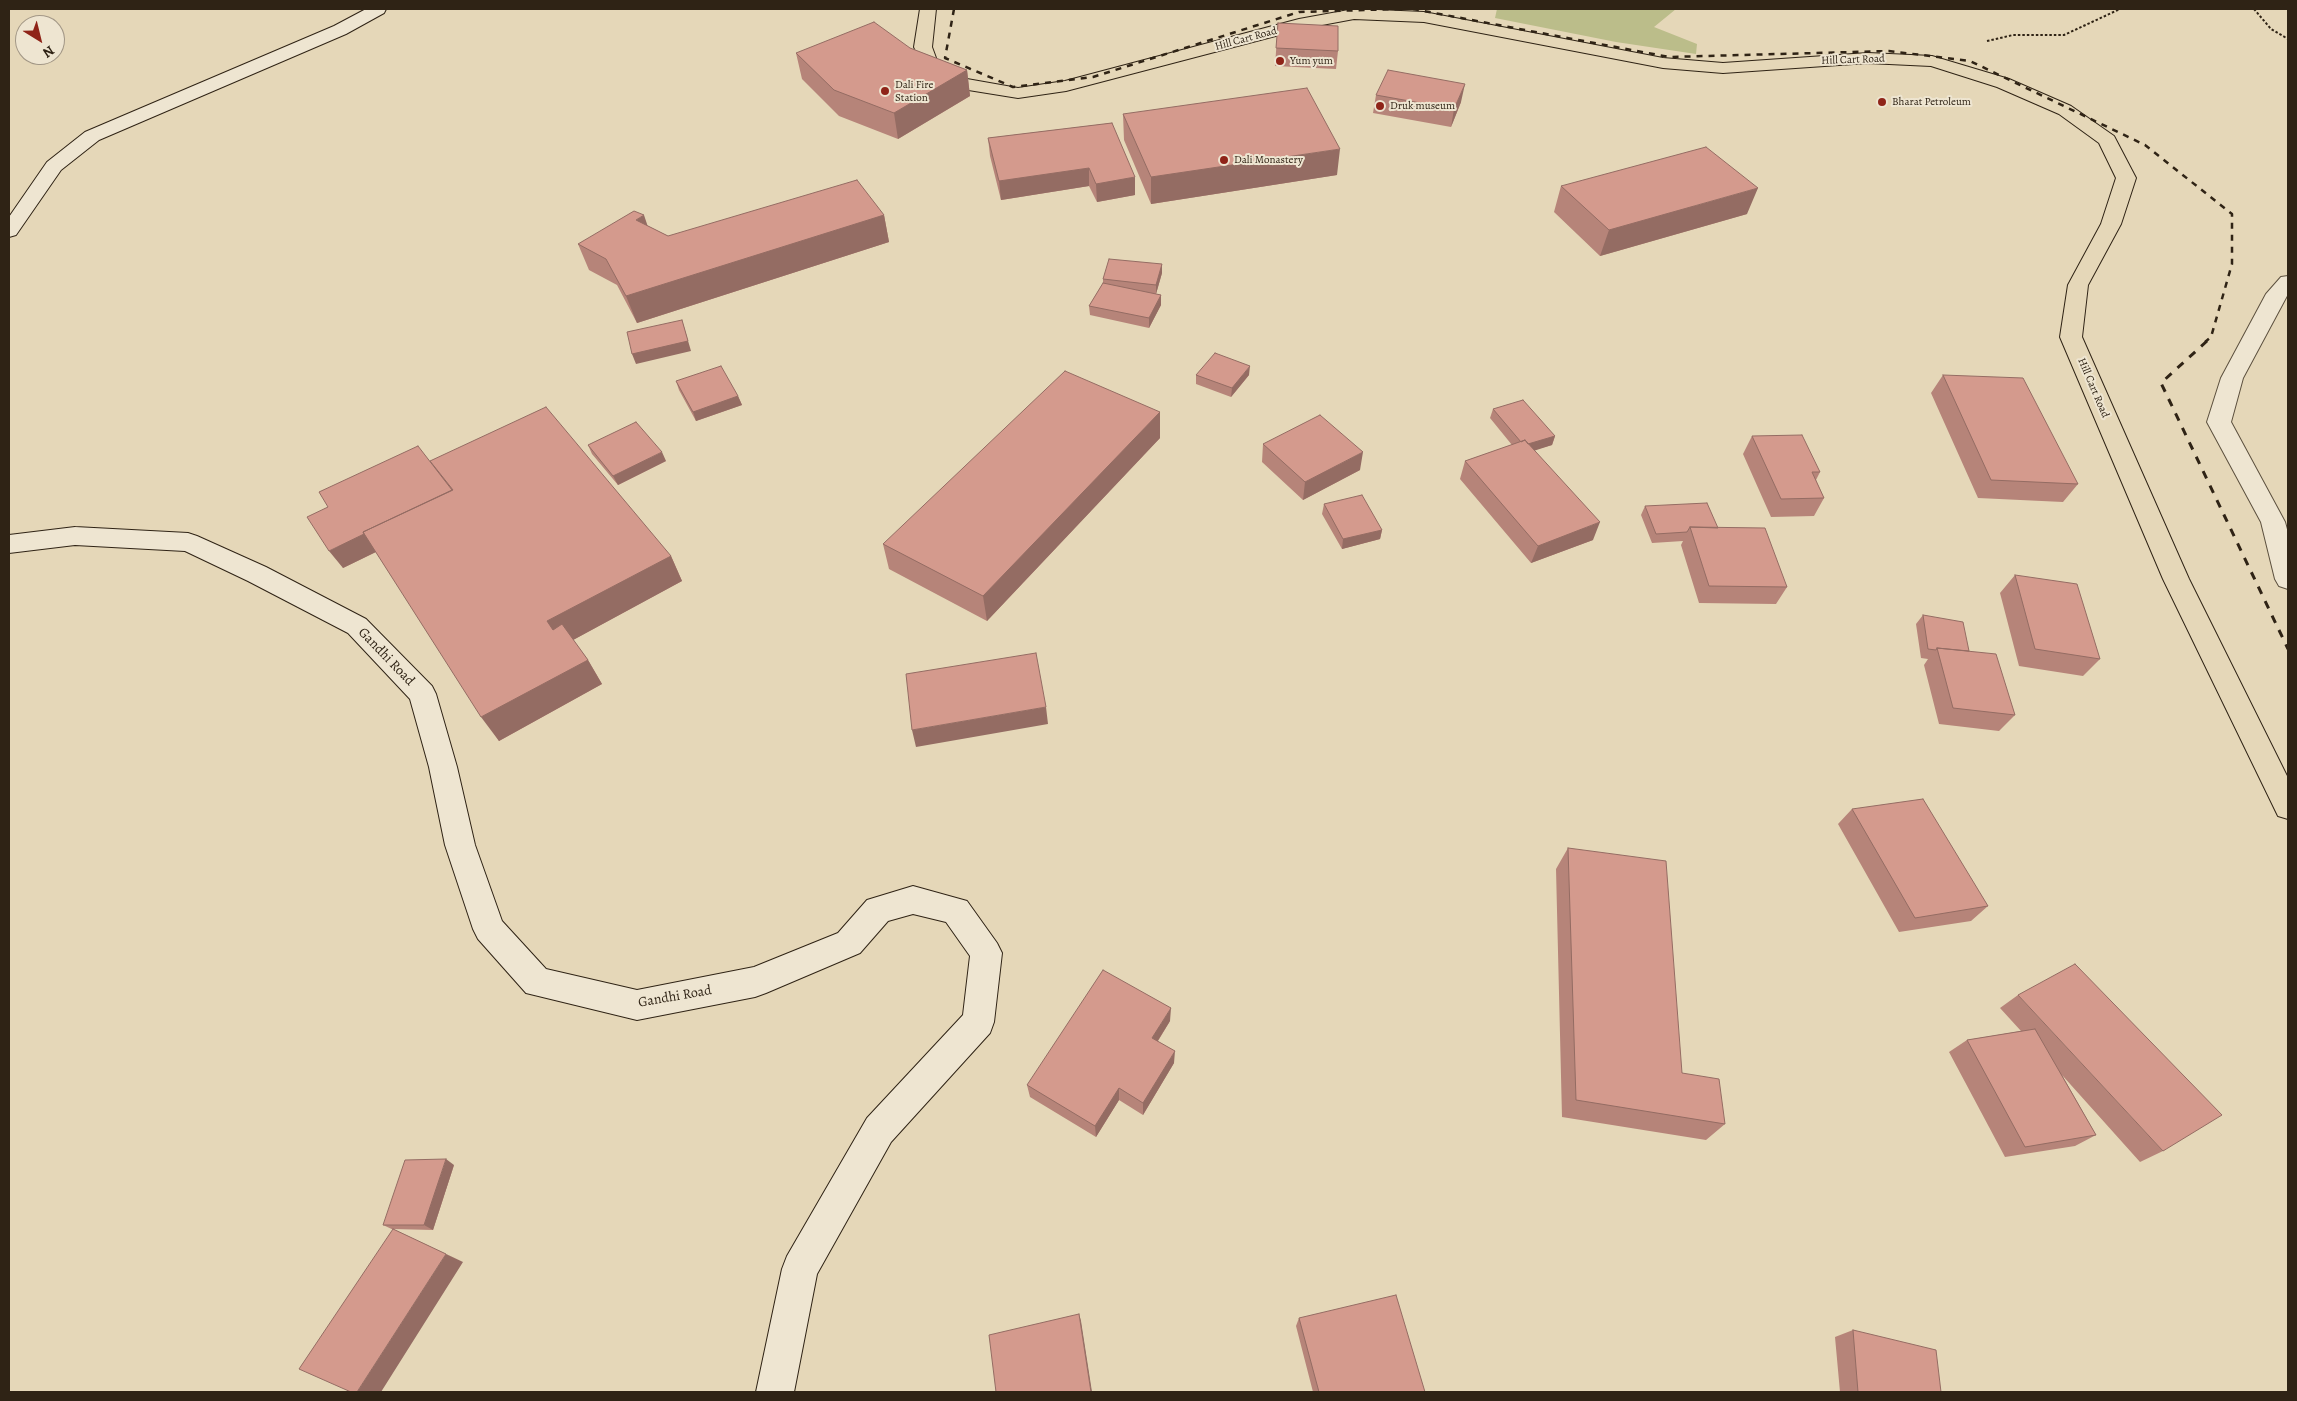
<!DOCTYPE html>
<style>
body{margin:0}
#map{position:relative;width:2297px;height:1401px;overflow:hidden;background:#e5d7b8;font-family:Alegreya,serif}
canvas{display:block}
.frame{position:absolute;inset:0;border:10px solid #2f2315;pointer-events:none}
.north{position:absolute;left:15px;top:15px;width:50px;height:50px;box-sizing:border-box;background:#eee5d1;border:1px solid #a29786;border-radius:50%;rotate:144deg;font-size:14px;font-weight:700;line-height:20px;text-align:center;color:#2f2315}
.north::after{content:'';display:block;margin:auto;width:18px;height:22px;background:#8f2418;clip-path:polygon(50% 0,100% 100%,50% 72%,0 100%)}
</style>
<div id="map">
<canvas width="2297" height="1401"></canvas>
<div class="frame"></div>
<div class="north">N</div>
</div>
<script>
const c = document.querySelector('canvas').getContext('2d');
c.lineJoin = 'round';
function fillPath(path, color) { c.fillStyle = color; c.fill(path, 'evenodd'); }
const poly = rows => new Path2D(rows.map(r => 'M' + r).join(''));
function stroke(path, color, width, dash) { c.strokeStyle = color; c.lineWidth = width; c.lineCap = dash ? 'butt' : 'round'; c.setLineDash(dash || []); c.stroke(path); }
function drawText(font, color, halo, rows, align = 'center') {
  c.font = font + ' Alegreya,serif'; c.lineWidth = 4; c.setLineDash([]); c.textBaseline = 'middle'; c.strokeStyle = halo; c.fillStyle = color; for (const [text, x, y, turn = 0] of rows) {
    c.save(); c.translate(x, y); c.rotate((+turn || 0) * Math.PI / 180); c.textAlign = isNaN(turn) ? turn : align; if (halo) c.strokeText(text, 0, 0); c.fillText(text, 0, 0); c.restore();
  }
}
fillPath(poly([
 [1497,9,1676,9,1654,27,1697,44,1696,54,1616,42,1495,18]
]), '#bbbd8a');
const street = poly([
 [2288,276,2288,294,2243,378,2231,422,2285,522,2288,533,2288,589,2279,586,2275,579,2261,522,2207,422,2221,378,2266,294,2281,277,2288,276]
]);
const secondary = poly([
 [366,9,386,9,384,13,346,34,99,140,61,170,16,235,9,237,9,217,47,162,85,132,334,26,366,9],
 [75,527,188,533,197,536,266,567,366,619,432,686,436,694,457,767,475,845,502,921,546,969,637,990,754,967,838,933,867,900,913,886,967,901,997,943,1002,953,994,1022,990,1033,891,1142,817,1274,794,1392,756,1392,782,1269,787,1256,867,1118,963,1015,970,956,946,922,913,914,888,921,860,953,766,993,755,997,637,1020,526,993,478,939,473,929,445,845,429,767,410,699,348,633,248,581,185,551,75,545,9,553,9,535,75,527]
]);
const highway = poly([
 [920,9,936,9,932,47,939,66,967,79,1018,88,1065,81,1299,19,1354,9,1424,12,1663,58,1723,63,1868,53,1932,56,2009,79,2071,106,2114,136,2136,178,2121,224,2088,285,2082,337,2189,579,2288,778,2288,819,2278,816,2163,579,2060,337,2068,285,2101,224,2116,178,2099,143,2059,114,1997,87,1931,66,1868,63,1723,73,1663,68,1424,22,1354,19,1306,28,1066,91,1018,98,956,88,926,73,914,47,920,9]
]);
stroke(street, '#5c503e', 2);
stroke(secondary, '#2f2315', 2);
stroke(highway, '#2f2315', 2);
stroke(poly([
 [2254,9,2271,29,2288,39],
 [1987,41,2013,35,2064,35,2120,9]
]), '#2f2315', 2, [2.5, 2]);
fillPath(street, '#eee5d1');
fillPath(secondary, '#eee5d1');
fillPath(highway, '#e5d7b8');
stroke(poly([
 [954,9,945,58,1013,87,1093,77,1299,12,1400,9],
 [1413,9,1669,57,1889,51,1970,61,2145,145,2232,214,2232,264,2211,337,2205,342]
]), '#2f2315', 2.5, [6, 6]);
stroke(poly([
 [2207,341,2161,383,2288,649]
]), '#2f2315', 3, [8, 8]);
fillPath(poly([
 [1278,23,1338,51,1336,69,1275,66],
 [910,48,967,70,970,96,898,139,839,116,802,79,796,53],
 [1376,95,1461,102,1451,127,1373,113],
 [1123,114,1337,175,1151,204,1124,140],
 [1112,123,1135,195,1097,202,1089,186,1001,200,990,156,988,138],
 [1561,186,1747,214,1600,256,1554,212],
 [884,215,889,242,637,323,617,285,589,270,578,244,648,226,668,236],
 [1162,264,1162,273,1156,294,1161,295,1161,305,1149,328,1090,315,1089,306,1103,283,1103,279],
 [1196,375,1249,375,1231,397,1196,384],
 [1943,375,2078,484,2063,502,1978,498,1931,393],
 [676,381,738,396,742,405,696,421,679,390],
 [1493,409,1555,436,1552,445,1534,450,1593,540,1531,563,1460,479,1465,461,1512,445,1490,418],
 [1160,412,1160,438,987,621,889,569,883,544],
 [1752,436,1820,472,1816,480,1824,498,1814,516,1771,517,1743,454],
 [1263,444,1360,470,1303,500,1262,462],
 [588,445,666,461,618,485,592,454],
 [430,461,671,556,682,581,573,640,588,660,602,684,499,741,376,552,343,568,328,507,435,468],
 [1324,504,1382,530,1380,539,1342,549,1322,514],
 [1645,506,1718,528,1787,587,1776,604,1699,603,1681,545,1683,541,1652,543,1641,515],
 [2015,575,2100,659,2083,676,2019,666,2000,593],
 [1923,615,1969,651,2015,715,1999,731,1939,724,1924,665,1928,659,1921,658,1916,624],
 [1852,809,1988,906,1971,921,1899,932,1838,824],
 [1568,848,1682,1073,1725,1124,1706,1140,1562,1117,1556,869],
 [2018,995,2163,1151,2140,1162,2062,1075,2096,1135,2075,1146,2005,1157,1949,1052,1967,1040,2021,1031,2000,1008],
 [1170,1021,1158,1041,1174,1063,1143,1115,1119,1100,1096,1137,1030,1097,1027,1085],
 [454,1165,433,1230,393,1229,463,1262,383,1225],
 [1299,1318,1425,1392,1313,1392,1296,1326],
 [1853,1330,1941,1392,1840,1392,1835,1337]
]), '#b68479');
fillPath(poly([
 [967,70,970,96,898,139,894,113],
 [1465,84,1461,102,1451,127,1454,109],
 [1340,149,1337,175,1151,204,1151,177],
 [1089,168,1089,186,1001,200,999,181],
 [1135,177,1135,195,1097,202,1096,184],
 [1758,188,1747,214,1600,256,1609,230],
 [644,215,653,242,636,220],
 [884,215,889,242,637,323,626,296],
 [1162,264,1162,273,1156,294,1156,285],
 [1161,295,1161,305,1149,328,1149,318],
 [682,320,691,351,636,364,632,354],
 [1250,366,1249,375,1231,397,1232,388],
 [738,396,742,405,696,421,693,412],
 [1160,412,1160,438,987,621,983,596],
 [1555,436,1552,445,1521,455,1524,445],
 [662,452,666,461,618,485,613,476],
 [1363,452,1360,470,1303,500,1305,482],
 [452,491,464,509,343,568,329,551],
 [1600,522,1593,540,1531,563,1538,546],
 [1382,530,1380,539,1342,549,1343,539],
 [671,556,682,581,562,646,547,621],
 [588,660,602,684,499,741,481,717],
 [1046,707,1048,724,916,747,912,730],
 [1171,1008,1170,1021,1152,1050,1152,1038],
 [1175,1051,1174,1063,1143,1115,1143,1103],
 [1119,1088,1119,1100,1096,1137,1095,1126],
 [446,1159,454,1165,433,1230,424,1225],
 [446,1254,463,1262,381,1392,357,1392],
 [1079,1314,1081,1321,1092,1392,1091,1392]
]), '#946c63');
const building = poly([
 [874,22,910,48,967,70,894,113,834,90,796,53,874,22],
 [1278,23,1338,26,1338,51,1276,48,1278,23],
 [1388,70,1465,84,1454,109,1376,95,1388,70],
 [1307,88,1340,149,1151,177,1123,114,1307,88],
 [1112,123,1135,177,1096,184,1089,168,999,181,988,138,1112,123],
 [1706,147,1758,188,1609,230,1561,186,1706,147],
 [857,180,884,215,626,296,606,259,578,244,634,211,644,215,636,220,668,236,857,180],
 [1109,259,1162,264,1156,285,1103,279,1109,259],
 [1103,283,1161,295,1149,318,1089,306,1103,283],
 [682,320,688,341,632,354,627,332,682,320],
 [1215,353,1250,366,1232,388,1196,375,1215,353],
 [721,366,738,396,693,412,676,381,721,366],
 [1065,371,1160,412,983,596,883,544,1065,371],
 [1943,375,2023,378,2078,484,1991,480,1943,375],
 [1523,400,1555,436,1528,444,1525,440,1521,442,1493,409,1523,400],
 [546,407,671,556,547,621,553,630,562,624,588,660,481,717,363,532,453,490,430,461,546,407],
 [1320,415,1363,452,1305,482,1263,444,1320,415],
 [636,422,662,452,613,476,588,445,636,422],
 [1802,435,1820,472,1812,472,1824,498,1781,499,1752,436,1802,435],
 [1525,440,1600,522,1538,546,1465,461,1525,440],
 [418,446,452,490,363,532,364,534,329,551,307,517,328,507,319,492,418,446],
 [1362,495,1382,530,1343,539,1324,504,1362,495],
 [1707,503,1718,528,1690,527,1687,532,1656,534,1645,506,1707,503],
 [1690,527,1765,528,1787,587,1709,586,1690,527],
 [2015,575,2077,584,2100,659,2035,649,2015,575],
 [1923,615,1963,622,1969,651,1937,648,1936,650,1928,649,1923,615],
 [1937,648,1996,654,2015,715,1953,708,1937,648],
 [1036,653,1046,707,912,730,906,674,1036,653],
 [1923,799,1988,906,1915,918,1852,809,1923,799],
 [1568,848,1666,861,1682,1073,1719,1079,1725,1124,1576,1100,1568,848],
 [2075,964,2222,1115,2163,1151,2018,995,2075,964],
 [1103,970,1171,1008,1152,1038,1175,1051,1143,1103,1119,1088,1095,1126,1027,1085,1103,970],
 [2035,1029,2096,1135,2025,1147,1967,1040,2035,1029],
 [446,1159,424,1225,383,1225,405,1160,446,1159],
 [393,1229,446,1254,357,1392,351,1392,299,1369,393,1229],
 [1396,1295,1425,1392,1319,1392,1299,1318,1396,1295],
 [1079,1314,1091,1392,996,1392,989,1335,1079,1314],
 [1853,1330,1936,1350,1941,1392,1858,1392,1853,1330]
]);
fillPath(building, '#d49a8d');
stroke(building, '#946c63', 1);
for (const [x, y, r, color] of [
 [1280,61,5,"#8f2418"],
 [885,91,5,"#8f2418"],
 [1882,102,5,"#8f2418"],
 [1380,106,5,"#8f2418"],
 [1224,160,5,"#8f2418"]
]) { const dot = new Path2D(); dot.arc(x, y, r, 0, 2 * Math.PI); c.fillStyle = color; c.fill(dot); stroke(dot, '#eee5d1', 2); }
drawText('11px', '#2f2315', '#eee5d1', [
 ["Hill Cart Road",1246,39,-15],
 ["Hill Cart Road",1853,60,-2],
 ["Hill Cart Road",2093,388,67]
]);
drawText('11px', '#2f2315', '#eee5d1', [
 ["Yum yum",1290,61],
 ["Dali Fire",895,85],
 ["Station",895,98],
 ["Bharat Petroleum",1892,102],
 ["Druk museum",1390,106],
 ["Dali Monastery",1234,160]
], 'left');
drawText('14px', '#2f2315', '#eee5d1', [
 ["Gandhi Road",386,657,46],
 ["Gandhi Road",675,997,-10]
]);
</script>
